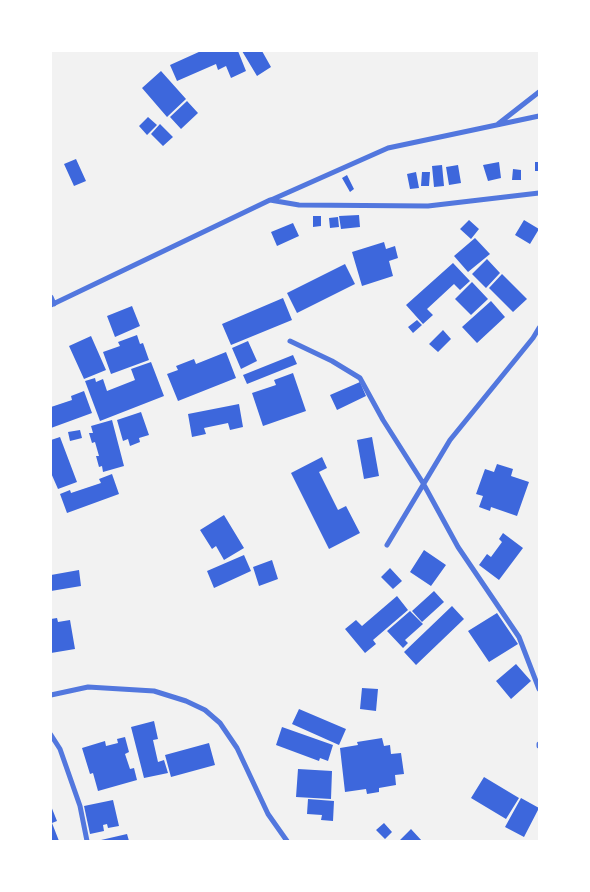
<!DOCTYPE html>
<style>
body{margin:0}
#map{position:relative;width:590px;height:892px;overflow:hidden;background:#f2f2f2;font-family:"Source Sans 3",sans-serif}
canvas{display:block}
.frame{position:absolute;inset:0;border:52px solid #fff;pointer-events:none}
</style>
<div id="map">
<canvas width="590" height="892"></canvas>
<div class="frame"></div>
</div>
<script>
const c = document.querySelector('canvas').getContext('2d');
c.lineJoin = 'round';
function fillPath(path, color) { c.fillStyle = color; c.fill(path, 'evenodd'); }
const poly = rows => new Path2D(rows.map(r => 'M' + r).join(''));
function stroke(path, color, width, dash) { c.strokeStyle = color; c.lineWidth = width; c.lineCap = dash ? 'butt' : 'round'; c.setLineDash(dash || []); c.stroke(path); }
fillPath(poly([
 [201,51,238,51,246,71,231,78,226,66,218,70,216,64,177,81,170,65],
 [242,51,262,51,271,67,257,76],
 [161,71,186,99,167,117,142,88],
 [187,101,198,113,181,129,170,117],
 [148,117,157,125,147,135,139,126],
 [160,124,173,137,163,146,151,134],
 [76,159,86,181,74,186,64,164],
 [499,162,501,178,488,181,483,165],
 [535,162,539,162,539,171,535,171],
 [442,165,444,186,434,187,432,166],
 [458,165,461,183,449,185,446,167],
 [513,169,521,170,521,180,512,180],
 [416,172,419,188,410,189,407,174],
 [422,172,430,172,429,186,421,186],
 [347,175,354,189,350,192,342,178],
 [359,215,360,227,341,229,339,216],
 [313,216,321,216,321,226,313,227],
 [338,217,339,227,330,228,329,218],
 [469,220,479,229,471,239,460,229],
 [524,220,539,229,530,244,515,235],
 [293,223,299,236,277,246,271,232],
 [475,238,490,254,468,272,454,256],
 [384,242,386,249,395,246,398,258,389,261,393,276,362,286,352,252],
 [487,259,500,273,486,288,472,274],
 [453,263,470,281,460,290,454,284,427,309,433,315,423,324,406,305],
 [345,264,355,284,297,313,287,293],
 [502,274,527,299,513,312,489,288],
 [472,282,488,299,471,315,455,299],
 [283,298,292,320,231,345,222,324],
 [491,301,505,317,477,343,462,327],
 [132,306,140,326,115,337,107,316],
 [417,320,422,325,413,333,408,327],
 [443,330,451,339,438,352,429,344],
 [137,335,140,344,143,343,149,360,111,374,103,352,120,346,118,342],
 [91,336,106,370,84,379,69,346],
 [248,341,257,361,241,369,232,348],
 [226,352,236,378,178,401,167,374,178,370,176,366,194,359,196,364],
 [293,355,297,364,247,384,243,375],
 [151,362,164,396,100,421,85,381,95,378,96,382,103,379,107,391,135,380,131,369],
 [293,373,306,411,263,426,252,393,276,385,274,380],
 [360,382,366,396,337,410,330,395],
 [84,391,92,413,51,428,51,407,72,400,71,396],
 [239,404,243,427,230,430,228,423,204,428,206,434,192,437,188,414],
 [141,412,149,435,139,438,140,442,130,446,128,439,123,441,117,420],
 [112,420,124,466,103,472,102,466,99,467,96,456,99,456,95,442,92,443,89,433,93,433,91,426],
 [80,430,82,438,70,441,68,432],
 [60,437,77,482,58,489,51,473,51,440],
 [372,437,379,476,364,479,357,440],
 [322,457,327,468,319,472,338,510,346,506,360,533,329,549,291,473],
 [497,464,513,469,511,476,529,482,517,516,491,507,490,511,479,507,483,496,476,494,485,469,494,472],
 [112,474,119,494,67,513,60,494,70,490,71,493,101,483,99,479],
 [224,515,244,548,224,560,216,546,212,549,200,530],
 [503,533,523,548,499,580,479,565,487,554,491,557,502,542,499,539],
 [424,550,446,565,431,586,410,572],
 [244,555,251,571,214,588,207,571],
 [272,560,278,579,259,586,253,567],
 [390,568,402,581,393,589,381,577],
 [79,570,81,586,51,591,51,575],
 [434,591,444,602,422,622,412,611],
 [397,596,408,610,373,640,376,644,365,653,345,629,356,620,362,626],
 [452,606,464,619,416,665,404,652],
 [410,611,423,624,405,640,408,643,403,648,387,631],
 [497,613,518,644,489,662,468,631],
 [57,618,58,622,70,620,75,649,51,653,51,619],
 [516,664,531,681,511,699,496,681],
 [362,688,378,689,376,711,360,709],
 [299,709,346,729,339,745,292,724],
 [154,721,158,739,153,740,158,762,164,760,168,773,144,778,131,727],
 [282,727,333,745,328,761,320,758,319,761,276,745],
 [125,737,129,752,125,754,130,769,134,768,137,780,98,791,93,773,90,774,82,748,105,741,106,746,118,743,117,739],
 [382,738,384,746,390,745,391,754,401,753,404,774,395,775,396,785,379,788,379,792,367,794,366,789,345,792,340,748,358,745,357,742],
 [209,743,215,765,171,777,165,755],
 [298,769,332,771,331,799,296,797],
 [484,777,519,798,506,819,471,798],
 [521,798,539,808,524,837,505,827],
 [308,799,334,801,333,821,321,820,322,815,307,814],
 [113,800,119,826,108,828,107,824,103,825,104,831,90,834,84,806],
 [51,806,57,821,52,823,59,841,51,841],
 [384,823,392,832,385,839,376,830],
 [411,829,422,841,399,841],
 [127,834,129,841,101,841,101,840]
]), '#3d67dc');
stroke(poly([
 [498,124,539,92],
 [271,200,388,148,539,116],
 [51,297,54,304],
 [51,305,270,200,299,205,428,206,539,193],
 [290,341,332,361,360,378,383,420,423,483,458,547,519,637,539,689],
 [387,545,450,440,533,338,539,328],
 [51,695,88,687,154,691,186,701,205,710,220,723,237,748,268,814,287,841],
 [51,735,60,749,80,806,87,841],
 [539,744,539,746]
]), '#5277de', 5);
</script>
